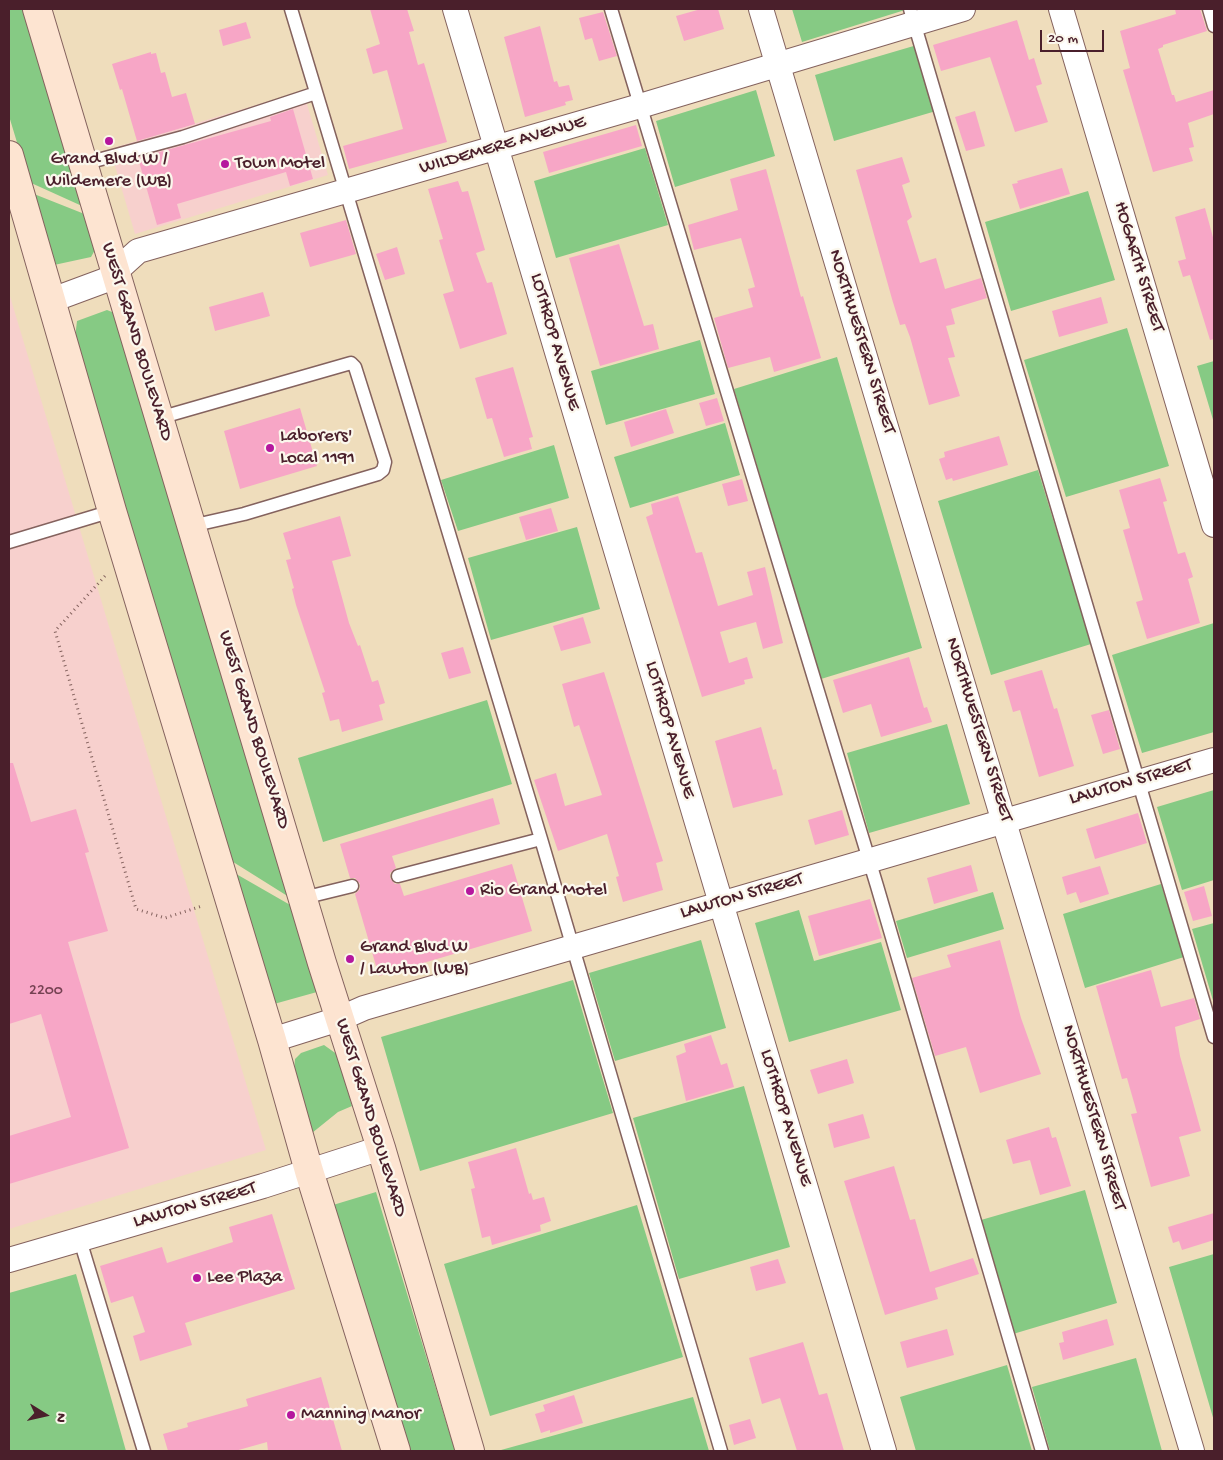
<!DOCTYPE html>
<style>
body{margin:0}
#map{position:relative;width:1223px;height:1460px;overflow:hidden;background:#efddbc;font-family:"Gochi Hand",sans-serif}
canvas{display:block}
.frame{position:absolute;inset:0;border:10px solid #4a1f2b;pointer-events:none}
.north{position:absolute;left:20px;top:1390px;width:50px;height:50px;-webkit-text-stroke:4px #fbf7ec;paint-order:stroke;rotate:100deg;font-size:14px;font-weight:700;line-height:20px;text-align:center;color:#4a1f2b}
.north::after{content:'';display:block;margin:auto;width:18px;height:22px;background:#4a1f2b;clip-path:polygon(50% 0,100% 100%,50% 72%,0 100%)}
.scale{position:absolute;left:1040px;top:30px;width:64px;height:22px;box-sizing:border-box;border:2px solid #4a1f2b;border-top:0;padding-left:6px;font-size:15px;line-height:18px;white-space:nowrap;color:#4a1f2b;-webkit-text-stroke:4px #fbf7ec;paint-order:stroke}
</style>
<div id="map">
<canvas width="1223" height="1460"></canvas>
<div class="frame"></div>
<div class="north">N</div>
<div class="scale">20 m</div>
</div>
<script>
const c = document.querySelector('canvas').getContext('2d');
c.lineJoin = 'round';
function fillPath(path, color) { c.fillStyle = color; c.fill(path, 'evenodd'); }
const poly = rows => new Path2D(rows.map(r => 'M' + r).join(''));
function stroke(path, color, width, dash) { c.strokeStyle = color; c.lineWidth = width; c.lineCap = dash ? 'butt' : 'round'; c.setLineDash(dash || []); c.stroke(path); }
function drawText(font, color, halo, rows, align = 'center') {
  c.font = font + ' "Gochi Hand",sans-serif'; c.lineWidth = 4.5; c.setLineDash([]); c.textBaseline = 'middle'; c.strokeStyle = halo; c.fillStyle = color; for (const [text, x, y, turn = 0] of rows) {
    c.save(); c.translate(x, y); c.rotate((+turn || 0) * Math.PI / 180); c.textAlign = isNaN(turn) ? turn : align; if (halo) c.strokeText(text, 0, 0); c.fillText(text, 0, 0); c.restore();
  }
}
fillPath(poly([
 [303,91,328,175,135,234,110,149],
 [9,293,266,1150,9,1229]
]), '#f7d0cd');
fillPath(poly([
 [9,9,23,9,82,206,29,182,9,116],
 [792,9,905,9,905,10,802,42],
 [917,45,936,111,834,141,815,75],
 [756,90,775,156,675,187,656,121],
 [645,148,668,225,556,258,534,181],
 [1088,191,1115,280,1011,311,985,222],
 [29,192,87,215,96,248,91,257,54,265],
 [107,310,117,314,289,897,230,860,75,338,77,321],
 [1127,328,1169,466,1066,497,1024,360],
 [700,340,715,394,606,425,591,371],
 [837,357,922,648,821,679,734,389],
 [1214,361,1214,423,1197,366],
 [725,423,740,475,630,508,614,457],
 [554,445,569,498,458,531,441,480],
 [1038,470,1091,644,991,675,938,501],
 [577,527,600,609,491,640,468,558],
 [1214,623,1214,732,1142,753,1112,655],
 [487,700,512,784,323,842,298,758],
 [947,724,970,804,869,833,847,753],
 [1214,790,1214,880,1182,890,1157,807],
 [231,871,292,906,317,992,274,1004],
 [1161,884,1184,957,1085,988,1063,914],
 [993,892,1004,929,907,958,896,921],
 [799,910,814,961,881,942,901,1010,789,1042,755,923],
 [1214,923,1214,1004,1192,929],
 [701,940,726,1028,615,1061,589,973],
 [573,980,613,1113,420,1171,381,1037],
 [324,1045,338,1055,352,1106,338,1112,312,1133,294,1070,295,1059,301,1053],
 [744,1086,790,1247,679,1279,633,1118],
 [1085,1190,1117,1303,1013,1334,981,1220],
 [376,1192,455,1451,407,1451,333,1205],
 [637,1205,683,1357,490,1416,444,1264],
 [1214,1254,1214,1421,1169,1267],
 [76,1274,126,1451,9,1451,9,1293],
 [1136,1358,1162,1451,1050,1451,1032,1387],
 [1007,1365,1032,1451,916,1451,900,1397],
 [693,1397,709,1451,501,1450]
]), '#86ca84');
fillPath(poly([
 [370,9,407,9,414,31,409,32,418,65,424,63,447,142,349,169,343,146,403,129,387,70,373,74,366,49,380,44],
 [701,9,718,9,724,29,684,41,676,16],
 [1175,9,1200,9,1207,31,1163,45,1163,47,1158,49,1172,95,1174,95,1176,102,1214,90,1214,114,1188,123,1194,147,1189,148,1193,161,1153,172,1123,70,1130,68,1120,31,1176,14],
 [603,12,617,56,599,61,592,38,585,40,579,18],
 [1017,20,1029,60,1034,58,1042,84,1036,86,1048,122,1015,132,990,57,941,71,933,45],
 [246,22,251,38,223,46,219,30],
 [540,26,554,82,557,81,559,87,569,85,573,100,565,102,566,105,525,117,504,37],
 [151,52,151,54,156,53,161,73,165,72,172,97,186,93,195,124,137,141,122,89,120,90,112,64],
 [293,109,313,179,290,186,286,172,177,204,181,218,157,225,138,158,271,121,270,117],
 [975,111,985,146,966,151,955,117],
 [636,125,642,146,549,173,543,152],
 [902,157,910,182,902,185,912,217,907,221,920,263,936,258,945,289,981,278,987,298,951,309,955,324,946,326,955,357,948,358,960,396,929,405,910,337,905,324,900,325,892,299,856,170],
 [1062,168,1070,194,1020,209,1012,184,1018,183,1017,181],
 [766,169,801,297,803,296,821,358,774,372,770,357,728,368,714,318,753,307,748,289,755,287,741,238,694,250,688,225,738,210,730,179],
 [458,181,462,192,468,191,485,250,476,253,487,283,492,282,507,334,460,349,443,294,454,291,439,240,443,239,428,189],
 [1205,208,1214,241,1214,339,1210,340,1190,275,1183,277,1178,261,1186,259,1175,217],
 [346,220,356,254,310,267,300,233],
 [619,244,644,326,653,324,659,349,600,366,569,258],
 [397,247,405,274,385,280,376,254],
 [263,292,270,316,215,331,209,307],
 [1101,297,1108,323,1059,337,1052,311],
 [513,367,533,437,529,438,532,449,504,457,492,418,487,419,475,378],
 [717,398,724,421,706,426,699,403],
 [300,408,317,466,240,489,224,431],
 [666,409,674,433,631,447,624,422],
 [999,436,1008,465,953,481,952,478,946,480,939,459,945,457,944,452],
 [1160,478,1167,501,1163,502,1178,554,1185,552,1193,577,1188,579,1200,623,1147,639,1136,602,1143,600,1123,530,1130,528,1119,490],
 [742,479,748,501,728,506,722,484],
 [678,496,696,553,702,552,718,606,753,595,747,572,765,567,783,643,763,649,756,622,720,632,729,663,747,657,753,678,744,680,745,684,702,697,646,517,653,514,651,504],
 [551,508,558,531,526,540,519,517],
 [340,516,351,556,332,561,349,623,358,646,360,645,372,682,378,680,385,703,379,705,383,720,342,732,339,719,330,721,322,693,325,692,296,605,292,589,294,588,286,560,291,559,283,533],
 [583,617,591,643,561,651,553,626],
 [463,647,471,673,449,679,441,653],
 [909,657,924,708,927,707,932,722,881,737,871,704,843,713,833,680],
 [1042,670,1054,709,1057,708,1074,766,1039,777,1020,710,1013,712,1004,681],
 [604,672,663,861,656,863,663,890,623,902,616,877,619,876,607,834,558,851,534,780,556,773,565,806,602,795,579,725,574,727,562,684],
 [1109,710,1120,749,1103,754,1091,715],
 [761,727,773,770,776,769,783,795,733,808,715,741],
 [9,763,13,763,31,822,76,809,89,852,85,853,108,931,68,942,129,1148,9,1184,9,1136,71,1117,41,1014,9,1024],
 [493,798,500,824,392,856,396,868,390,873,390,878,395,884,400,884,404,896,512,864,532,931,379,976,355,894,360,889,360,884,355,878,350,878,340,844],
 [842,810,849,835,815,845,808,820],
 [1138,813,1147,843,1095,859,1086,829],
 [971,865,978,891,934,904,927,878],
 [1100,866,1109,894,1080,903,1076,892,1067,895,1062,877],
 [1204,886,1212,916,1193,921,1184,892],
 [870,899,882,938,819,956,808,916],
 [1000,940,1021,1018,1041,1074,980,1093,966,1047,935,1056,912,978,951,967,947,955],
 [1151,970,1161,1007,1194,998,1200,1019,1175,1027,1180,1056,1201,1131,1179,1137,1190,1176,1151,1187,1131,1114,1137,1113,1127,1078,1122,1079,1096,986],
 [711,1035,721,1065,727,1063,734,1087,686,1101,676,1056,686,1052,684,1044],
 [847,1059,854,1083,818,1094,810,1070],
 [863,1114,870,1138,834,1148,828,1124],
 [1049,1127,1052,1138,1056,1137,1071,1186,1040,1195,1030,1160,1013,1164,1006,1140],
 [516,1148,529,1194,531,1193,533,1200,544,1197,551,1221,540,1225,541,1231,492,1245,490,1236,482,1238,471,1189,475,1188,468,1162],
 [894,1166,910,1220,915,1219,930,1272,973,1258,979,1274,935,1288,938,1299,885,1315,844,1181],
 [1214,1213,1214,1240,1182,1250,1179,1241,1173,1243,1168,1227],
 [272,1214,295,1289,185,1323,192,1345,140,1361,133,1336,145,1332,133,1296,111,1303,100,1266,162,1247,167,1263,233,1242,229,1227],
 [778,1259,786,1283,756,1291,750,1267],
 [1107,1319,1114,1345,1063,1360,1059,1343,1064,1342,1062,1332],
 [947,1329,954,1355,907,1368,900,1342],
 [803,1342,819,1395,827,1393,844,1451,797,1451,780,1398,762,1404,749,1358],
 [321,1377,342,1451,268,1451,267,1442,235,1451,168,1451,163,1434,188,1427,187,1423,248,1406,246,1399],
 [574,1395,583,1423,550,1433,550,1430,541,1433,535,1414,545,1411,543,1405],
 [750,1419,756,1438,734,1445,729,1425]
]), '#f7a6c6');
const service = poly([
 [291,9,541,839,721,1451],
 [611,9,877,886,1042,1451],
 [910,9,1214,1037],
 [1209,9,1214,26],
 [83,164,183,137,316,93],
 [159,418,351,363,355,367,385,462,383,470,378,474,244,514,191,526],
 [9,542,112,511],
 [398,876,541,839],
 [303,898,352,886],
 [80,1240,144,1451]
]);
const minor = poly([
 [455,9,884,1451],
 [761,9,1192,1451],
 [1061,9,1214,525],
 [52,300,106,280,138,251,640,106,963,9],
 [272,1040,339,1019,364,1008,1214,760],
 [9,1260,263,1186,381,1148]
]);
const secondary = poly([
 [37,9,322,963,381,1148,470,1451],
 [9,155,112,511,272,1040,309,1171,396,1451]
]);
stroke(service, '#84625e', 15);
stroke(minor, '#84625e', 26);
stroke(secondary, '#84625e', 30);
stroke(poly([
 [105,576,55,631,136,909,165,918,202,906]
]), '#84625e', 3, [1, 4]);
stroke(service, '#fff', 12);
stroke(minor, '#fff', 24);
stroke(secondary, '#fde4d1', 28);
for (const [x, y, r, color] of [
 [109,141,5,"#b5179e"],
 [225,164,5,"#b5179e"],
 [270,448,5,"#b5179e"],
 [470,891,5,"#b5179e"],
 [350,959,5,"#b5179e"],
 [197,1278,5,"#b5179e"],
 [291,1415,5,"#b5179e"]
]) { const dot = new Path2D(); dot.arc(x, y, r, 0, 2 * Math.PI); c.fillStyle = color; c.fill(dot); stroke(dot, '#fbf7ec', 2); }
drawText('16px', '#754152', null, [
 ["2200",46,992]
]);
drawText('19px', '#4a1f2b', '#fbf7ec', [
 ["WILDEMERE AVENUE",503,146,-16],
 ["HOGARTH STREET",1138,267,73],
 ["WEST GRAND BOULEVARD",136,342,73],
 ["LOTHROP AVENUE",554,342,74],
 ["NORTHWESTERN STREET",861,342,73],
 ["WEST GRAND BOULEVARD",253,730,73],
 ["LOTHROP AVENUE",669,730,74],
 ["NORTHWESTERN STREET",978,730,73],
 ["LAWTON STREET",1131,783,-16],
 ["LAWTON STREET",742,897,-16],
 ["WEST GRAND BOULEVARD",370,1118,73],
 ["LOTHROP AVENUE",785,1118,73],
 ["NORTHWESTERN STREET",1093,1118,74],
 ["LAWTON STREET",195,1206,-16]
]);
drawText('19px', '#4a1f2b', '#fbf7ec', [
 ["Grand Blvd W /",109,160,"center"],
 ["Wildemere (WB)",109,182,"center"],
 ["Town Motel",235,164],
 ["Laborers'",280,437],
 ["Local 1191",280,459],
 ["Rio Grand Motel",480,891],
 ["Grand Blvd W",360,948],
 ["/ Lawton (WB)",360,970],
 ["Lee Plaza",207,1278],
 ["Manning Manor",301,1415]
], 'left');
</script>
